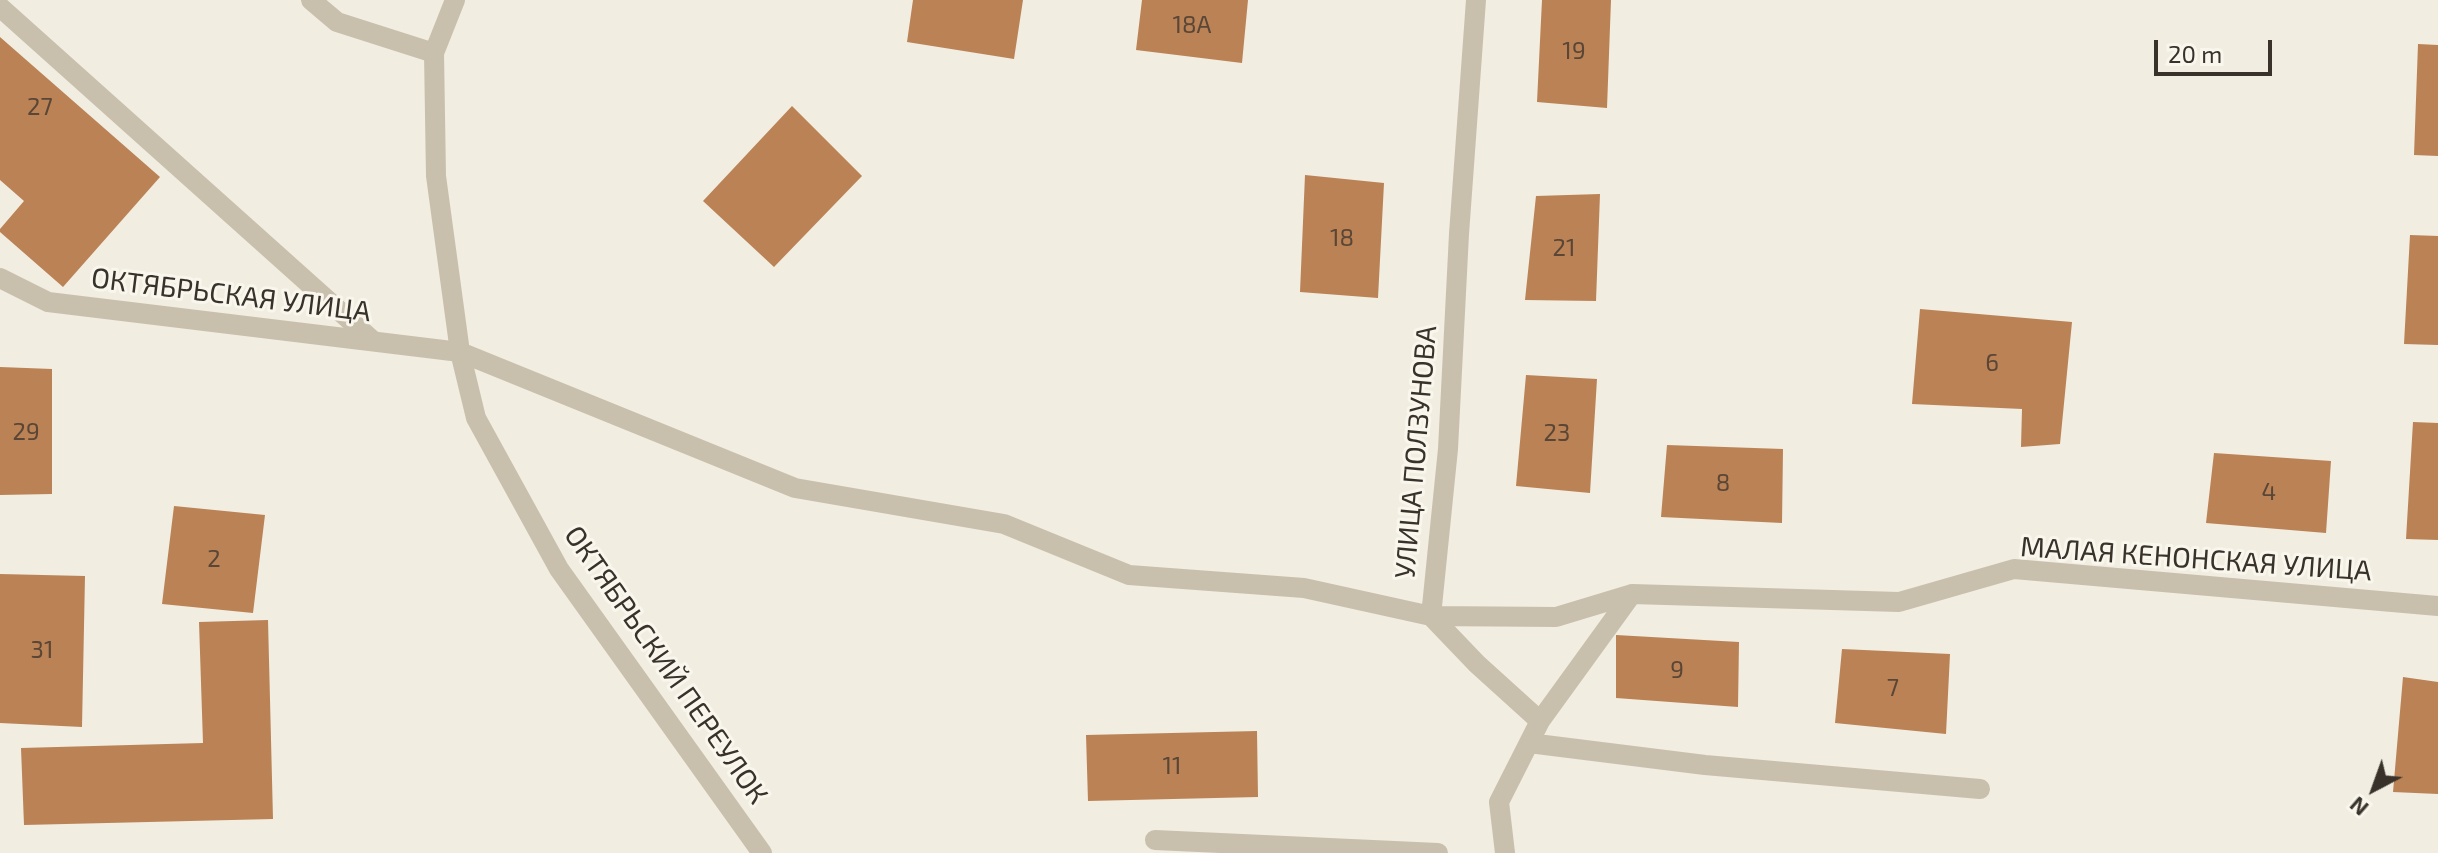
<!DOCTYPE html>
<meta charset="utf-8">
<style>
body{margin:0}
#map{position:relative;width:2438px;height:853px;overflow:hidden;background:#f1ede1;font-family:"Exo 2",sans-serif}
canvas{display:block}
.north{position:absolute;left:2334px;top:749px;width:80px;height:80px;-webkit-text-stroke:6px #f9f6ed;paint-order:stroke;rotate:221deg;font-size:22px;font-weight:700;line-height:32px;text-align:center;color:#38322b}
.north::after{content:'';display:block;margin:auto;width:28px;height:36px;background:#38322b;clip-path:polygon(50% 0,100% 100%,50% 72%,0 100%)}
.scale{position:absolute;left:2154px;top:40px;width:118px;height:36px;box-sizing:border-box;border:4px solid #38322b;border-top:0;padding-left:10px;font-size:24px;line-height:28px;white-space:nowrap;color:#38322b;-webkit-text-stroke:6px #f9f6ed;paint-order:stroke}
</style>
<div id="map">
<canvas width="2438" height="853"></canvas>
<div class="north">N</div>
<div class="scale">20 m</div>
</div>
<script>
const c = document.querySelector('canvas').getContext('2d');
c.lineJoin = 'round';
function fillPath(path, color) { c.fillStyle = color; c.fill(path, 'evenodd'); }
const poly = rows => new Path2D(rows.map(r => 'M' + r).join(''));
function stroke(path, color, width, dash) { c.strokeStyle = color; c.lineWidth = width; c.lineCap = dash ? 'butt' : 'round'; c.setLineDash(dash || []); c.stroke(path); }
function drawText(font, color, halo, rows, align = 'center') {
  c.font = font + ' "Exo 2",sans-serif'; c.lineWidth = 6; c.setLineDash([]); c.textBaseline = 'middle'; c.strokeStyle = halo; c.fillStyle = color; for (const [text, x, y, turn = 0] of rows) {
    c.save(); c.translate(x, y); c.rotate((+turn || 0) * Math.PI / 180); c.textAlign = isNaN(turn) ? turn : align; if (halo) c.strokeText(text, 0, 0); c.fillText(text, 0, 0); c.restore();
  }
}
fillPath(poly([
 [913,0,1023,0,1014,59,907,42],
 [1142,0,1248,0,1242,63,1136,50],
 [1542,0,1611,0,1607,108,1537,102],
 [0,37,160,177,63,287,0,232,0,229,24,201,0,180],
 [2418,44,2438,45,2438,156,2414,155],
 [792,106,862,176,774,267,703,201],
 [1305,175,1384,183,1378,298,1300,292],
 [1600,194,1596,301,1525,300,1536,196],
 [2410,235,2438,236,2438,345,2404,344],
 [1920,309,2072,322,2060,444,2021,447,2022,409,1912,404],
 [0,367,52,369,52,494,0,495],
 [1526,375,1597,379,1590,493,1516,486],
 [2413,422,2438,423,2438,540,2406,539],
 [1667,445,1783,449,1782,523,1661,517],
 [2214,453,2331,461,2326,533,2206,523],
 [174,506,265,515,253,613,162,604],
 [0,574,85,576,82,727,0,723],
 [268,620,273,819,24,825,21,748,203,743,199,622],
 [1616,635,1739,642,1738,707,1616,698],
 [1842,649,1950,654,1946,734,1835,723],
 [2403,677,2438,682,2438,794,2393,792],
 [1257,731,1258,797,1088,801,1086,735]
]), '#bb8255');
stroke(poly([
 [311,0,337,22,434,53],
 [1476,0,1459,234,1448,449,1431,616,1477,664,1540,721,1499,802,1505,853],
 [0,7,372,340],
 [460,352,795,488,1004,524,1129,575,1304,588,1431,616,1556,617,1632,594],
 [1540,721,1632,594,1899,602,2014,569,2438,606],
 [1529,743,1705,765,1980,789],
 [1155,840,1438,853]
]), '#c9bfad', 20);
stroke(poly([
 [455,0,434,53,436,176,460,352,476,418,559,569,762,853],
 [0,278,48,302,460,352]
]), '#c9bfad', 20);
drawText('24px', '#594636', null, [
 ["18А",1192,25],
 ["19",1574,51],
 ["27",40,107],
 ["18",1342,238],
 ["21",1564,248],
 ["6",1992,363],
 ["29",26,432],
 ["23",1557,433],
 ["8",1723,483],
 ["4",2269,492],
 ["2",214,559],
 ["31",42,650],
 ["9",1677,670],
 ["7",1893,688],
 ["11",1172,766]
]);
drawText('28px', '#38322b', '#f9f6ed', [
 ["ОКТЯБРЬСКАЯ УЛИЦА",231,295,7],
 ["УЛИЦА ПОЛЗУНОВА",1416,452,-85],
 ["МАЛАЯ КЕНОНСКАЯ УЛИЦА",2196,559,4],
 ["ОКТЯБРЬСКИЙ ПЕРЕУЛОК",666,665,55]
]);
</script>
